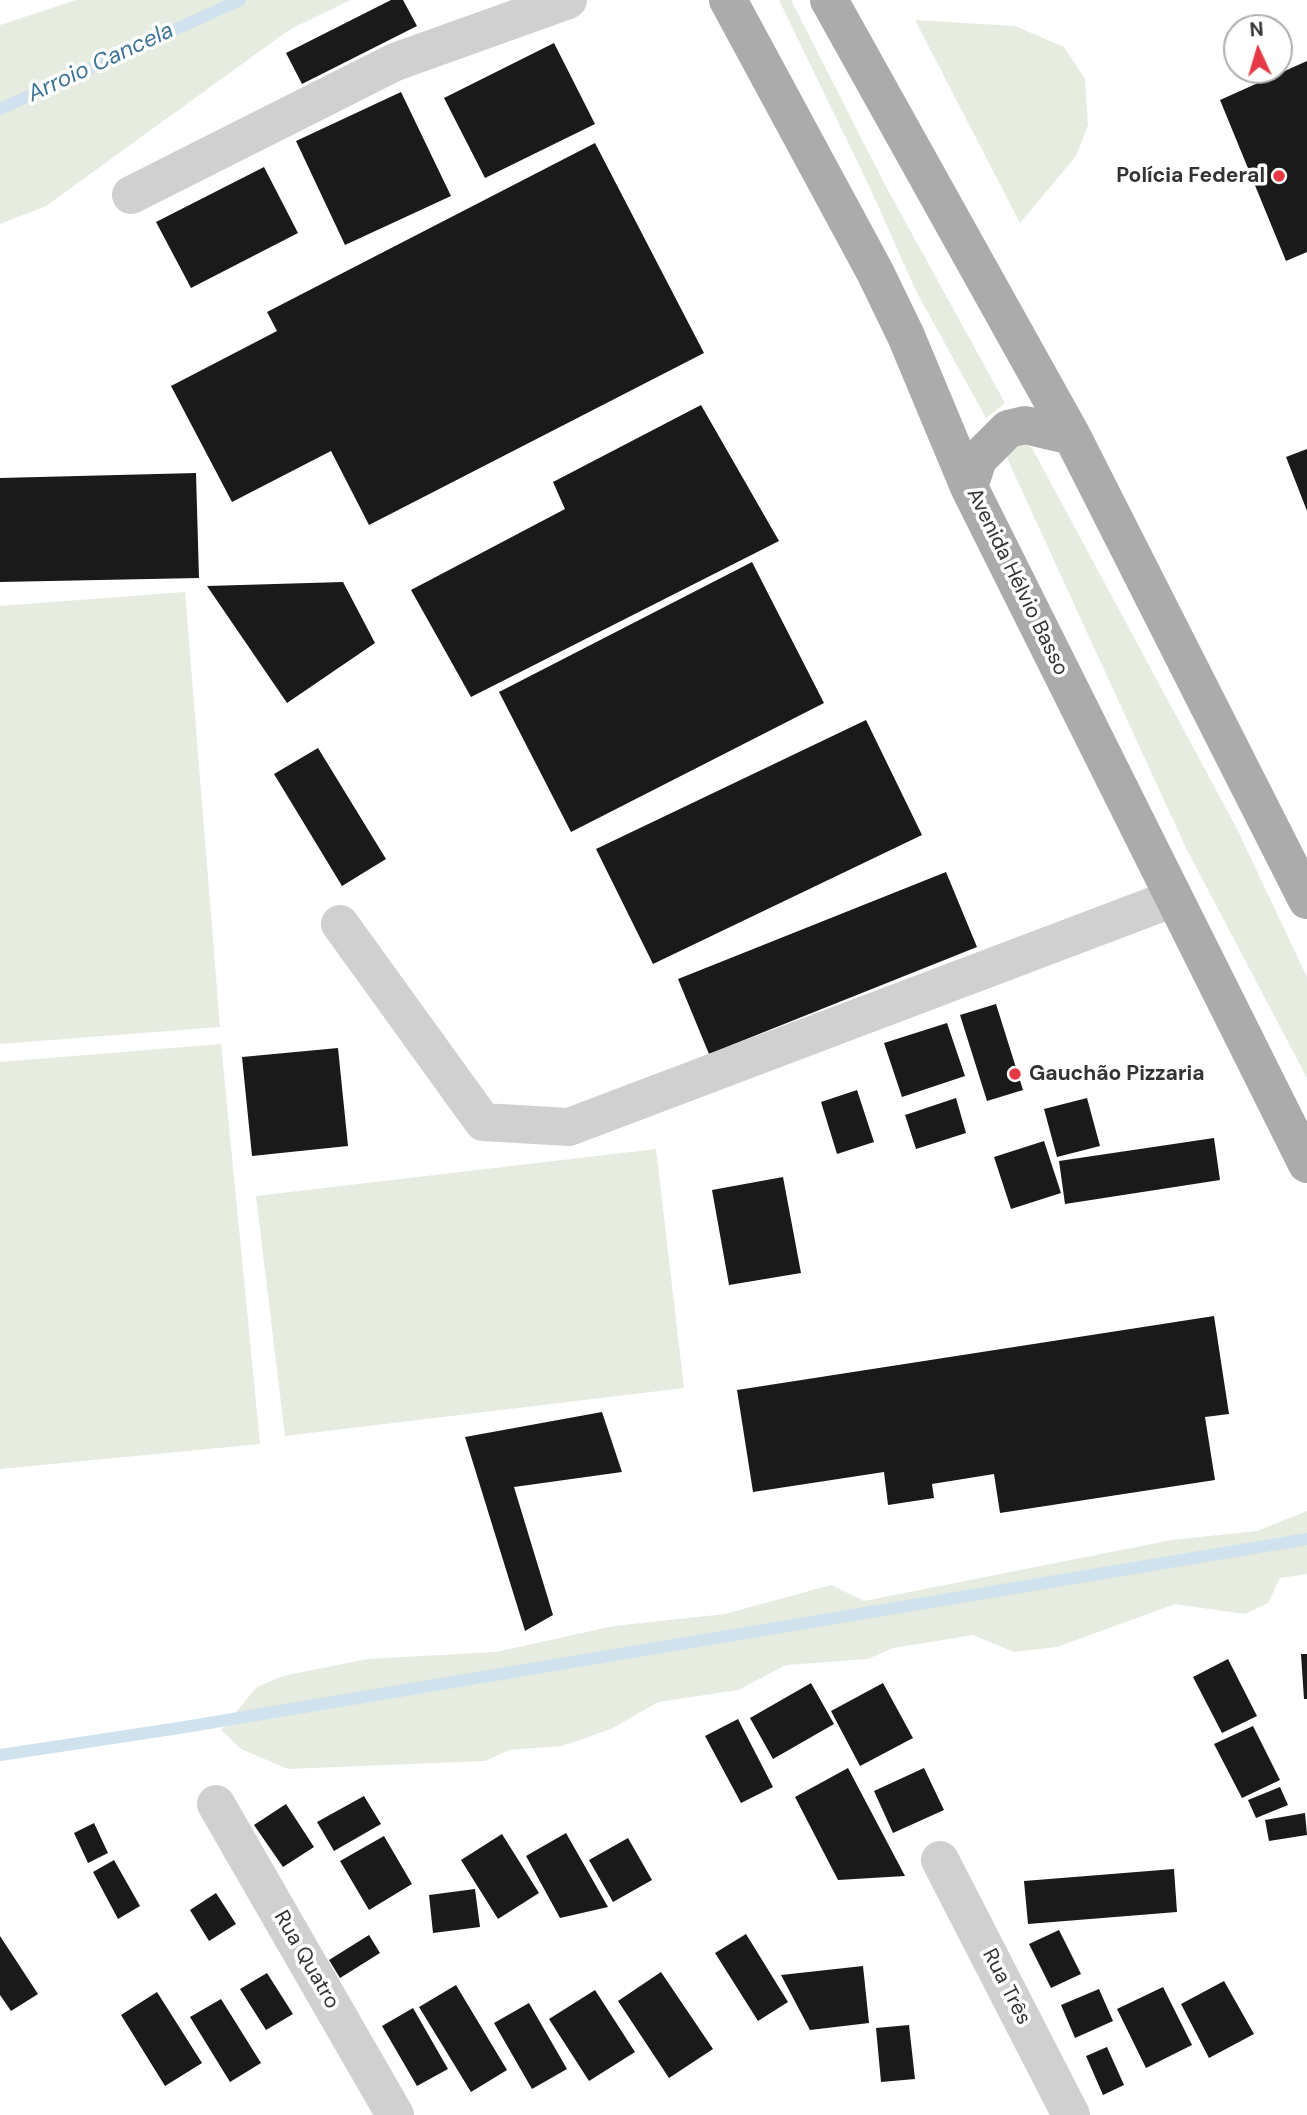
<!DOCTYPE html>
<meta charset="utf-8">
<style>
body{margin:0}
#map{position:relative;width:1307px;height:2115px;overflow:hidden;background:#fff;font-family:"DM Sans",sans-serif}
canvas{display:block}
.north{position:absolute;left:1223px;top:14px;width:70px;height:70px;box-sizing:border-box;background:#fff;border:2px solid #adadad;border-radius:50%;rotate:356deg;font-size:19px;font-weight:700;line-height:28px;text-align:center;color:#333}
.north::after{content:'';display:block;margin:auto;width:24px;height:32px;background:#e63946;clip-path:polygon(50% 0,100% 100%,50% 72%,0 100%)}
</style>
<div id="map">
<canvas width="1307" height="2115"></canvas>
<div class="north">N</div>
</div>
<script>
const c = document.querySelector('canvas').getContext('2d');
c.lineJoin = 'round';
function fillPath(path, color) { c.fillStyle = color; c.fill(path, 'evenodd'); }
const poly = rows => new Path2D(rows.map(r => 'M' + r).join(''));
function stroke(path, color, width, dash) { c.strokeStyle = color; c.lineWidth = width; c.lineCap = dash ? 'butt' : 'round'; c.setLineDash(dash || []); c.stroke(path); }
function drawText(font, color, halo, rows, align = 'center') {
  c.font = font + ' "DM Sans",sans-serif'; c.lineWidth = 7; c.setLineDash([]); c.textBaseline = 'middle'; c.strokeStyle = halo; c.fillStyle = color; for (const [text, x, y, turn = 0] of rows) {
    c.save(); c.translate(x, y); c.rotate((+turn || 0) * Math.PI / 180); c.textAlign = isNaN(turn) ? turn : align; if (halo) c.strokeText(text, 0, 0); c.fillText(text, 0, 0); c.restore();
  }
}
fillPath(poly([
 [76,0,350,0,289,30,46,206,0,224,0,25],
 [779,0,791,0,884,183,1005,403,986,418,916,291,871,190],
 [915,20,1015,26,1064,47,1085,79,1088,125,1076,156,1020,223],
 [1020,441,1032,448,1236,827,1307,977,1307,1078,1186,848,1007,458,1011,445],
 [185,592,220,1027,0,1044,0,606],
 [221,1044,260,1444,0,1469,0,1062],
 [656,1149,684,1388,285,1436,256,1196],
 [1307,1511,1307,1574,1280,1578,1268,1603,1245,1614,1175,1604,1057,1647,1014,1652,973,1635,893,1648,868,1659,786,1665,738,1690,658,1702,611,1729,562,1746,509,1750,485,1761,288,1769,241,1749,221,1730,257,1687,283,1676,368,1659,496,1652,614,1626,725,1614,831,1585,864,1601,1172,1540,1257,1531]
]), '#e6ecdf');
stroke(poly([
 [0,109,240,0],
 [0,1755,179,1728,1307,1539]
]), '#cfe2ee', 12);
fillPath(poly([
 [391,0,403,0,417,26,302,84,286,53],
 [554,43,595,124,485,178,444,98],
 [1307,61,1307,252,1286,261,1220,100],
 [401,92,451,196,345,245,296,141],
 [595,143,704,353,369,525,331,451,232,502,171,386,277,331,267,312],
 [264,167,298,233,191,288,156,222],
 [701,405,779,541,471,697,411,590,565,509,553,482],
 [1307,449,1307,511,1286,457],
 [196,473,199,578,0,582,0,478],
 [752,562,824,703,571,832,499,692],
 [343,582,375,643,287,703,207,586],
 [866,720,922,835,653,964,596,849],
 [318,748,386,859,342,886,274,774],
 [946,872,977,947,709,1054,678,979],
 [996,1004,1023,1090,987,1101,960,1015],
 [947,1023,965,1076,902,1097,884,1043],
 [338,1048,348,1146,252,1156,242,1057],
 [857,1090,874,1142,837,1154,821,1102],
 [956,1098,966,1133,916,1149,905,1115],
 [1087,1098,1100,1146,1057,1157,1044,1109],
 [1214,1138,1220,1180,1065,1204,1059,1161],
 [1044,1141,1061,1193,1011,1209,994,1157],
 [783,1177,801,1273,729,1285,712,1190],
 [1214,1316,1229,1414,1205,1417,1215,1480,1000,1513,994,1474,932,1484,934,1498,888,1505,884,1472,753,1492,737,1390],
 [602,1412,622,1472,514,1487,553,1615,525,1631,465,1437],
 [1301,1654,1307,1654,1307,1699,1304,1699],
 [1228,1659,1257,1716,1222,1733,1193,1677],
 [811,1683,834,1724,773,1759,750,1718],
 [883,1683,913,1738,860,1766,831,1711],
 [738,1719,773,1787,741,1803,705,1736],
 [1253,1726,1280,1780,1242,1798,1214,1744],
 [848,1768,905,1876,838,1880,795,1797],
 [924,1768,944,1810,893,1833,874,1791],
 [1280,1787,1288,1805,1256,1818,1248,1800],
 [364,1796,381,1824,334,1851,317,1822],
 [286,1804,314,1847,283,1867,254,1825],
 [1305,1813,1307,1835,1269,1841,1265,1820],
 [94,1823,108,1853,88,1863,74,1833],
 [566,1833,608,1907,560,1918,526,1856],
 [502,1834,539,1893,498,1919,461,1860],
 [384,1836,412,1884,369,1910,340,1861],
 [628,1838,652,1880,613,1902,589,1860],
 [114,1860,140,1906,118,1919,93,1872],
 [1174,1869,1177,1912,1028,1924,1024,1881],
 [475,1889,480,1927,433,1933,429,1895],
 [216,1893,236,1924,209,1941,190,1910],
 [1059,1930,1081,1974,1051,1988,1029,1944],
 [746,1934,788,2002,758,2021,715,1953],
 [369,1935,380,1953,340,1978,329,1960],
 [0,1936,38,1994,11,2011,0,1995],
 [863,1966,869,2023,810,2030,781,1975],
 [661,1972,713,2049,669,2078,618,2001],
 [267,1973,293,2014,266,2030,240,1989],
 [1224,1981,1254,2034,1209,2058,1181,2004],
 [456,1985,507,2070,471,2092,419,2007],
 [1163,1987,1192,2045,1146,2068,1117,2009],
 [1099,1989,1113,2021,1075,2038,1061,2005],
 [595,1990,635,2052,589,2081,549,2019],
 [157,1992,202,2063,165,2086,121,2015],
 [221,1999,261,2063,230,2082,190,2017],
 [529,2003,567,2069,532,2089,494,2023],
 [413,2008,448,2069,417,2086,382,2026],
 [909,2025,915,2079,881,2082,876,2028],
 [1107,2047,1124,2085,1103,2095,1086,2056]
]), '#1a1a1a');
stroke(poly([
 [131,195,395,62,568,0],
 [340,924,483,1122,569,1127,1174,898],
 [216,1804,395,2115],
 [940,1860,1071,2115]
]), '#d0d0d0', 38);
stroke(poly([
 [728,0,875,272,906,336,969,487,1307,1164],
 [829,0,1072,436,1307,900],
 [969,487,978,459,1008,429,1025,425,1072,436]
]), '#ababab', 38);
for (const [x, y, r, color] of [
 [1279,176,7,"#e63946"],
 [1015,1074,7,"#e63946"]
]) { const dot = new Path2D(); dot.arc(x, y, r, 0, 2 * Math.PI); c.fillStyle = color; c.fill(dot); stroke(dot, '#fff', 2.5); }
drawText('bold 21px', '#333', '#fff', [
 ["Polícia Federal",1265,176],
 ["Gauchão Pizzaria",1029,1074,"left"]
], 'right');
drawText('21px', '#333', '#fff', [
 ["Avenida Hélvio Basso",1017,582,64],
 ["Rua Quatro",306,1960,60],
 ["Rua Três",1006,1987,63]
]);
drawText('italic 23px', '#3f7597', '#fff', [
 ["Arroio Cancela",101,63,-25]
]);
</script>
